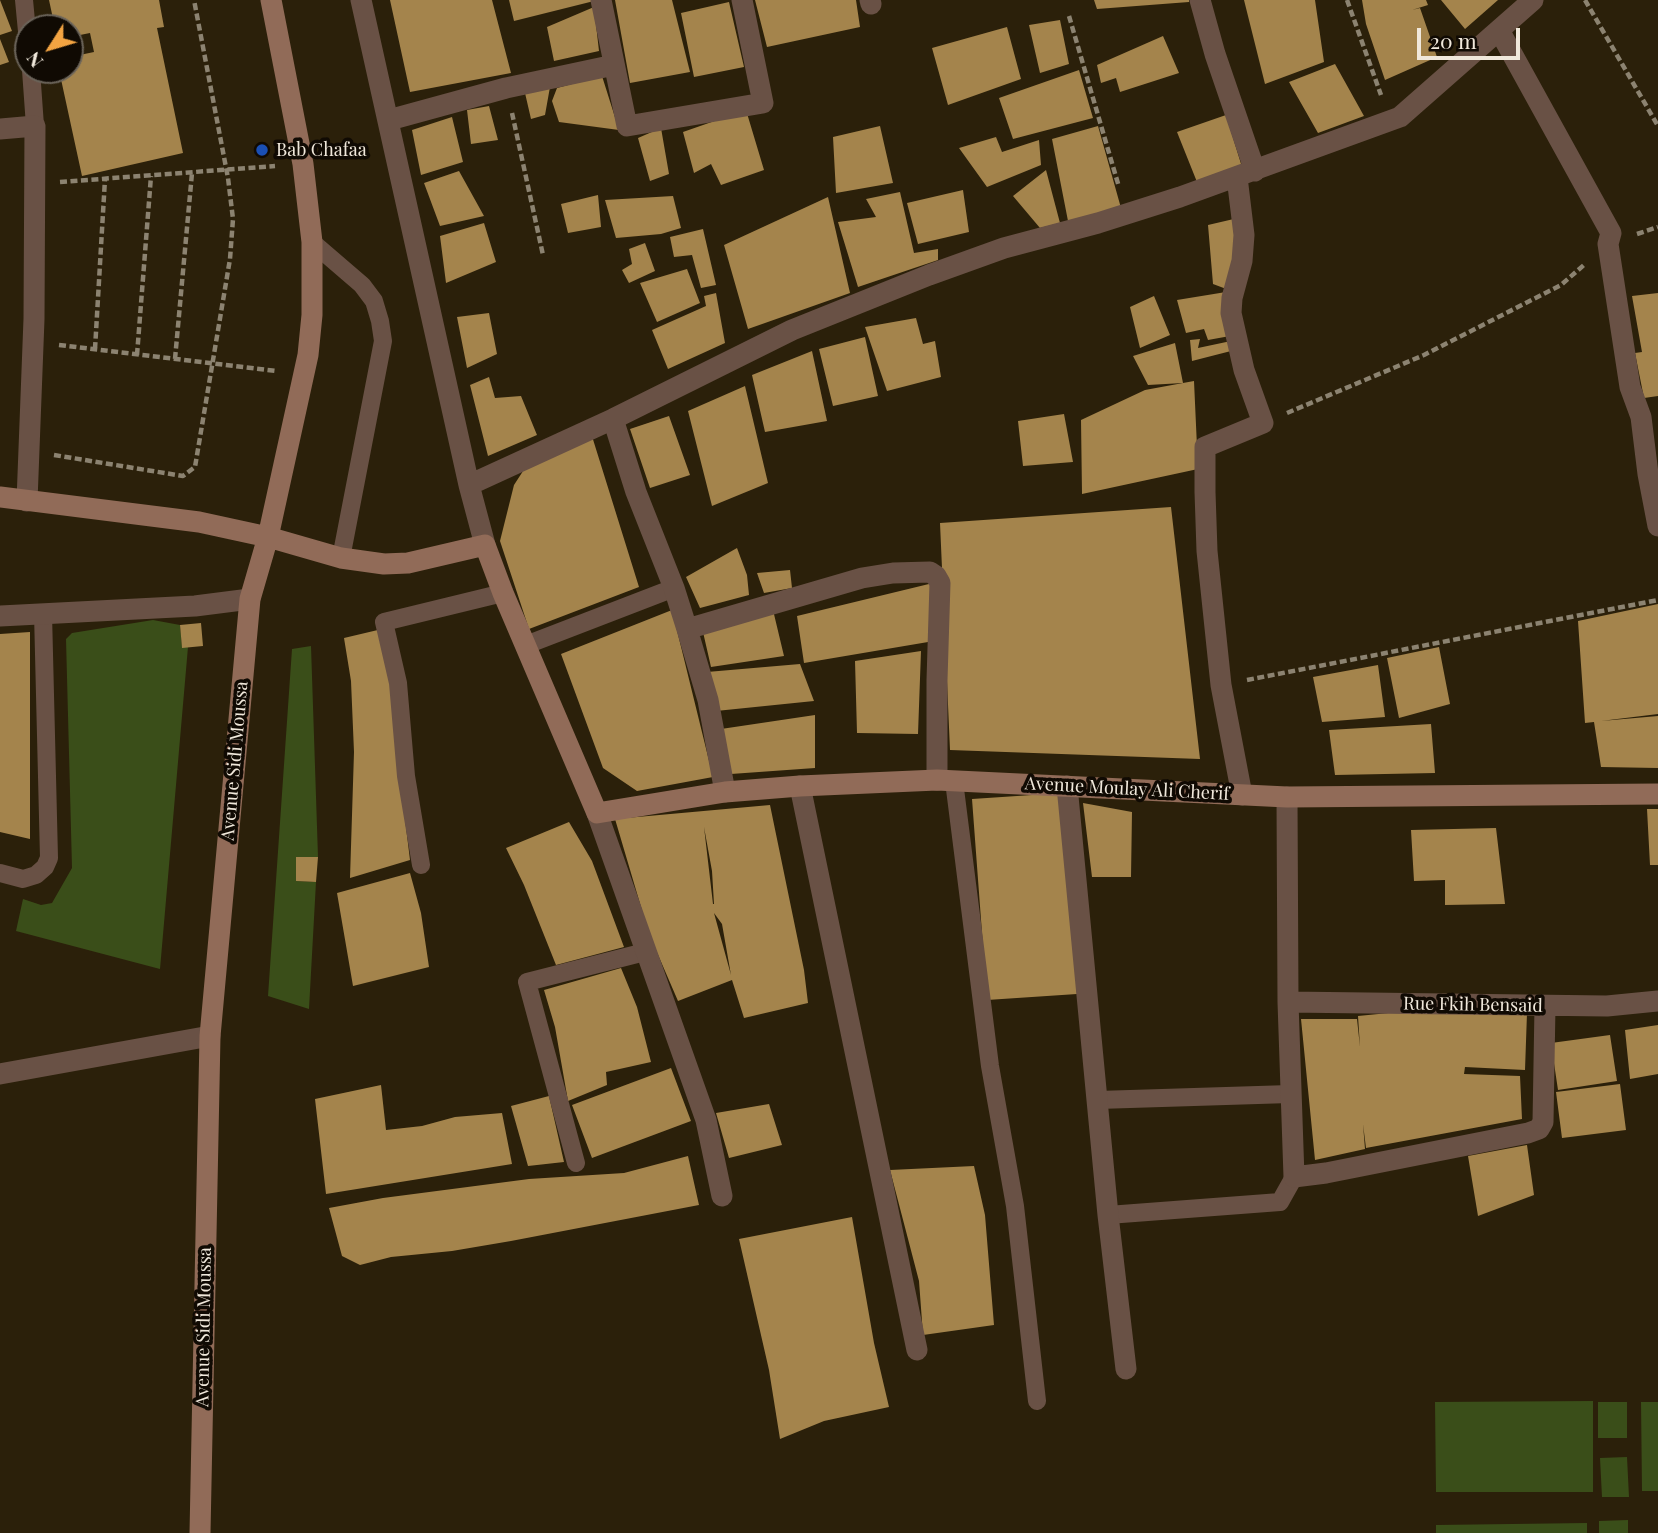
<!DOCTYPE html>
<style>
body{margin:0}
#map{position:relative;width:1658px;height:1533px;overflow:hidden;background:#2b200a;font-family:"Playfair Display",serif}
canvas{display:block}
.north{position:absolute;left:14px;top:14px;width:70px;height:70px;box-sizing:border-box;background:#100a03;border:2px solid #6a6359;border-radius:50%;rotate:233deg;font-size:19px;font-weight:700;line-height:28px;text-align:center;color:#f0e8db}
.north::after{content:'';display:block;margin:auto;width:24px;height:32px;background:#f3a442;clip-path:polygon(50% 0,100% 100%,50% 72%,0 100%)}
.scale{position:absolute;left:1417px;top:28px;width:103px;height:32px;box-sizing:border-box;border:4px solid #f0e8db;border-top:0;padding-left:9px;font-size:21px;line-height:24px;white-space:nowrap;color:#f0e8db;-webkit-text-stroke:5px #100a03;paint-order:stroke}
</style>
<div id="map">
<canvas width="1658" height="1533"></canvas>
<div class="north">N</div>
<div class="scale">20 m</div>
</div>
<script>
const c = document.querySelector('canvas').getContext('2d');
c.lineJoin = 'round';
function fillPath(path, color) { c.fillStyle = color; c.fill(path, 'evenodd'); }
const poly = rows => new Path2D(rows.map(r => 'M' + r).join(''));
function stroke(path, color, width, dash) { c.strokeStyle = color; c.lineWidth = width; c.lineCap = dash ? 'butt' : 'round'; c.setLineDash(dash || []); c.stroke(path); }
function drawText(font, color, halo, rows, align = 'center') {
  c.font = font + ' "Playfair Display",serif'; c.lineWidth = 7; c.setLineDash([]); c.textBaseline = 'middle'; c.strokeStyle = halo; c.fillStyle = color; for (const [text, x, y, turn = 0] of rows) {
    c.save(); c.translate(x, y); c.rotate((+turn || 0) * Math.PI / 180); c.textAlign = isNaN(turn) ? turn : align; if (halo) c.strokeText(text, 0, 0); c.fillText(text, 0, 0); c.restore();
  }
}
fillPath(poly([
 [153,620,180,625,182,647,188,647,160,969,16,931,23,899,41,905,52,903,72,868,66,639,72,633],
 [311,646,318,857,297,857,296,881,316,882,309,1009,268,996,292,649],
 [1593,1401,1593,1492,1436,1492,1435,1402],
 [1627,1402,1627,1438,1598,1438,1598,1402],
 [1641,1402,1658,1402,1658,1491,1642,1491],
 [1627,1457,1629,1497,1602,1497,1600,1458],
 [1628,1520,1628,1533,1599,1533,1599,1521],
 [1587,1523,1587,1533,1436,1533,1436,1525]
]), '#3a4e19');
fillPath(poly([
 [0,0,12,31,0,35],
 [49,0,159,0,164,27,157,28,183,153,82,176,59,70,70,70,70,57,94,52,90,33,70,37,70,28,55,28],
 [390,0,492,0,511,73,410,92],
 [509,0,593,0,594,1,514,21],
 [615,0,672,0,690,72,630,83],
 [755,0,856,0,860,27,767,47],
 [1094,0,1189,0,1189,2,1097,9],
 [1244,0,1315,0,1324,62,1265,84],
 [1362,0,1426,0,1428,5,1412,10,1420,8,1437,57,1385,80,1366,24],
 [1441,0,1498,0,1465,29],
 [729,2,744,67,694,77,681,13],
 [594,7,599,51,554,61,547,27],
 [1060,20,1069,64,1040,73,1029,25],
 [1007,27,1021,79,948,105,932,48],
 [1163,36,1179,73,1120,92,1116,78,1101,83,1097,65],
 [0,39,9,62,0,65],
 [1335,64,1364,116,1318,133,1289,82],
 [1079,70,1093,118,1013,139,999,98],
 [602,76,619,130,559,122,552,101,557,88],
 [550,87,545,115,531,119,525,93],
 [489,106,498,140,471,144,467,110],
 [746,110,764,170,721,185,711,164,694,173,683,132],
 [1226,115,1242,167,1197,182,1177,132],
 [452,117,463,162,421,175,412,130],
 [880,126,893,183,836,193,833,137],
 [1098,126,1121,208,1068,221,1052,139],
 [661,128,669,174,650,181,638,138],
 [996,137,1002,152,1039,140,1041,165,987,187,959,148],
 [1046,170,1060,223,1040,228,1013,196],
 [459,171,484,216,440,226,424,183],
 [963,190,969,232,918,244,907,203],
 [900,192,914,253,938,249,938,260,858,287,838,222,876,217,866,199],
 [598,195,601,227,568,233,561,204],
 [673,196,681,228,661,234,616,238,605,200],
 [828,197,850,293,748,329,724,245],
 [1238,218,1229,290,1213,284,1208,225],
 [484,223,496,262,446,283,440,236],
 [703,229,716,285,701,288,692,255,674,257,670,237],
 [645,243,655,271,629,283,622,270,632,264,629,249],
 [687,269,700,303,657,322,640,283],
 [1226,292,1230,336,1208,340,1204,329,1186,333,1177,300],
 [716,293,725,343,668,369,652,330,706,306,704,296],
 [1658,293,1658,396,1644,398,1635,353,1642,352,1632,296],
 [1154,296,1170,335,1140,348,1130,307],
 [489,313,497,354,467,368,457,317],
 [916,318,923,344,935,341,941,377,887,391,865,327],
 [865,337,878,396,833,406,819,349],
 [1200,339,1198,348,1231,341,1231,351,1192,361,1190,340],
 [1175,343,1183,383,1194,381,1198,469,1082,494,1081,420,1145,390,1183,383,1148,385,1133,356],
 [812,351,827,421,765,432,752,375],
 [489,377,495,398,521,396,537,435,488,456,470,385],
 [745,386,768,483,712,506,688,411],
 [1064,414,1073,462,1023,466,1018,421],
 [669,416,690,475,650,488,630,429],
 [591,433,639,587,529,629,500,541,514,485,525,468],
 [1171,507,1200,759,950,750,940,523],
 [737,548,747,575,749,595,700,608,686,577],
 [790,570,792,588,764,593,757,573],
 [933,583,934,641,804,663,797,616],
 [1658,604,1658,714,1601,721,1658,716,1658,768,1601,767,1594,722,1585,723,1578,621],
 [672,610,713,777,637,791,603,768,561,654],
 [773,610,784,656,711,667,703,632],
 [201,623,203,646,182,648,180,625],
 [382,629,395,669,405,819,410,860,350,878,354,752,351,681,344,638],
 [30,632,30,839,0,832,0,634],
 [1439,647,1450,704,1399,718,1387,658],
 [921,651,918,734,857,733,855,661],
 [800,664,814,701,716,711,707,672],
 [1378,665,1385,717,1322,722,1313,677],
 [815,715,815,768,731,774,721,729],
 [1431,724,1435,773,1335,775,1329,730],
 [1062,793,1077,994,987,1000,972,799],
 [1083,803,1132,812,1131,877,1092,877],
 [770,805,804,970,808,1003,744,1018,732,980,678,1001,649,934,615,819],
 [704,827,712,871,714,904,713,904],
 [714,913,722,924,731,975],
 [1647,809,1658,809,1658,865,1650,865],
 [569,822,592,861,624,947,556,965,524,885,506,848],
 [1496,828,1505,904,1445,905,1445,880,1414,881,1411,830],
 [296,857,318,857,316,882,296,881],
 [410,873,421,913,429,967,353,986,337,893],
 [621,968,637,1007,651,1062,606,1072,607,1085,568,1101,555,1027,544,990],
 [1409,1011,1527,1013,1525,1070,1465,1067,1464,1074,1520,1076,1522,1119,1366,1148,1363,1124,1365,1149,1315,1160,1301,1019,1357,1019,1360,1047,1358,1016],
 [1658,1025,1658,1074,1630,1079,1625,1030],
 [1610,1035,1617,1081,1558,1090,1551,1043],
 [671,1068,691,1121,592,1158,572,1105],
 [1620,1084,1626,1130,1562,1138,1556,1092],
 [381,1085,386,1130,422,1126,455,1117,502,1113,512,1164,326,1194,315,1099],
 [549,1096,564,1162,528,1166,511,1106],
 [769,1104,782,1145,729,1158,716,1113],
 [1527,1145,1534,1195,1478,1216,1468,1156],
 [688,1156,699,1205,511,1241,452,1251,391,1257,360,1265,342,1256,329,1208,383,1198,529,1179,624,1173],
 [974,1166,985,1215,994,1325,923,1335,919,1281,890,1170],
 [852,1217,874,1343,889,1407,824,1421,780,1439,769,1370,739,1239]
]), '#a4844c');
stroke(poly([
 [1347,0,1381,95],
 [1585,0,1658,126],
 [1069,16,1119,187],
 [512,113,543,255],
 [60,182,275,166],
 [1637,234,1658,227],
 [59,345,276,371],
 [95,349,105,179],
 [137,355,151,176],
 [175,359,192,173],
 [1287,413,1424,355,1561,285,1585,264],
 [54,455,183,476,195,467,230,259,233,219,228,178,194,0],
 [1247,680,1658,600]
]), '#8c8371', 4.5, [7, 3.5]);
stroke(poly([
 [24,0,28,42],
 [31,70,35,126],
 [312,242,362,285,374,301,380,321,383,341,341,558],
 [526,645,674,588],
 [954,781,990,1066,1015,1206,1037,1401],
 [421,865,406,776,398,683,384,622,503,593],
 [0,873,23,879,36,875,45,867,49,858,43,613],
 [1098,1100,1290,1094],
 [576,1163,527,982,645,952],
 [1108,1215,1280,1202,1294,1177]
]), '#695145', 18);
stroke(poly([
 [361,0,469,485,485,545],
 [601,0,627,126,763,103,742,0],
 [870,0,871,4],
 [1200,0,1215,54,1255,171],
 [1499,30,1611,233,1608,244,1630,387,1641,417,1648,474,1658,526],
 [389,120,506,88,614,65],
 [0,129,35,126,34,319,27,501],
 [1237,177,1244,235,1242,261,1232,298,1231,313,1244,370,1263,423,1205,447,1205,492,1207,551,1221,685,1242,795],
 [613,419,636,492,674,588,687,629,708,700,725,792],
 [469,485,613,419,792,330,929,275,1004,248,1098,223,1180,197,1400,117,1533,0],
 [0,616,195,606,250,599],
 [687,629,862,578,893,573,930,572,936,576,940,583,937,680,937,780],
 [800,786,917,1350],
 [1067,786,1108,1215,1126,1369],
 [1287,797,1288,1002,1294,1177,1326,1173,1528,1133,1539,1129,1543,1122,1545,1006],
 [597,813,706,1120,722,1196],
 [1288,1002,1607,1006,1658,1001],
 [0,1074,210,1036]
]), '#695145', 21);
stroke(poly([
 [0,497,199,522,268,537,341,558,384,564,408,563,485,545,503,593,597,813,725,792,800,786,937,780,1287,797,1658,794],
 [200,1533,210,1036,250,599,268,537,308,355,312,315,312,242,303,164,271,0]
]), '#916b58', 21);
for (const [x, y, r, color] of [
 [262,150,7,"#1a4fb4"]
]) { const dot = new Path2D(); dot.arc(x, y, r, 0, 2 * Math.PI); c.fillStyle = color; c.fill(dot); stroke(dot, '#100a03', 2.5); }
drawText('18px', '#f0e8db', '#100a03', [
 ["Bab Chafaa",276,150]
], 'left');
drawText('18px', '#f0e8db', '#100a03', [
 ["Avenue Sidi Moussa",235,761,-85],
 ["Avenue Moulay Ali Cherif",1127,789,3],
 ["Rue Fkih Bensaid",1473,1005,1],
 ["Avenue Sidi Moussa",204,1327,-89]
]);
</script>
